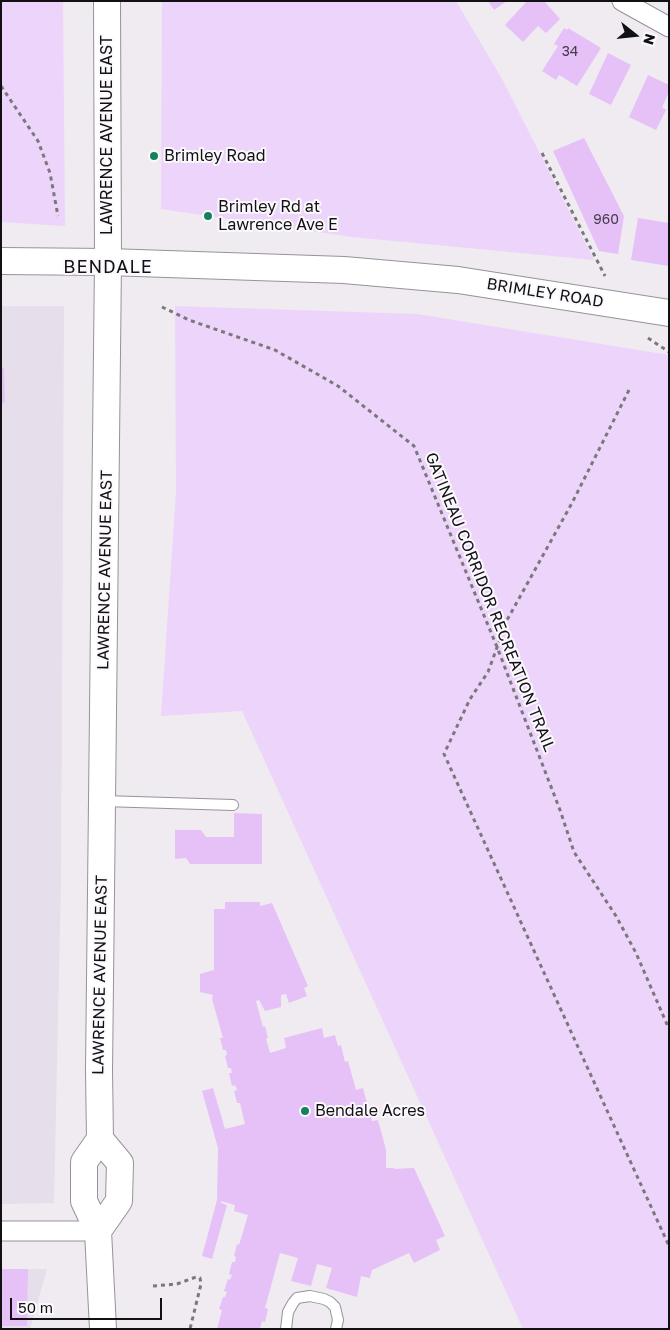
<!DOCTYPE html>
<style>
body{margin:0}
#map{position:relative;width:670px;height:1330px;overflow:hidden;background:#efebf1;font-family:"Golos Text",sans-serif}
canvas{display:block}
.frame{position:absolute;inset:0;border:2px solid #111012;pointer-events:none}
.north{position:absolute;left:610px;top:10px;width:50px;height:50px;-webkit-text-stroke:4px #fcf9fe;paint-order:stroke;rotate:106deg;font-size:14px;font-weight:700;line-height:20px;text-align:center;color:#111012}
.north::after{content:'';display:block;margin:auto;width:18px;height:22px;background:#111012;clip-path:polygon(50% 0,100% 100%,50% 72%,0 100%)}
.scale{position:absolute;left:10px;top:1298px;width:152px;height:22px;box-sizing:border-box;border:2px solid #111012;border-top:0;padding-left:6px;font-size:15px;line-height:18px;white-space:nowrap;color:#111012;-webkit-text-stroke:4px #fcf9fe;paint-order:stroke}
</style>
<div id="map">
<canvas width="670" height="1330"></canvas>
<div class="frame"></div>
<div class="north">N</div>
<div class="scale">50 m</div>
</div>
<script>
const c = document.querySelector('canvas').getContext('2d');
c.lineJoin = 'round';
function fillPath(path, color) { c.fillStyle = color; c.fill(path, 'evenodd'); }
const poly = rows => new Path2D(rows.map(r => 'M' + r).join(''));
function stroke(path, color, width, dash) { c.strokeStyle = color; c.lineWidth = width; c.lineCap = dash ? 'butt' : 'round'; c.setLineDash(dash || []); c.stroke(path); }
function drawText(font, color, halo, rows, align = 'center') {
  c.font = font + ' "Golos Text",sans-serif'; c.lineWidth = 4; c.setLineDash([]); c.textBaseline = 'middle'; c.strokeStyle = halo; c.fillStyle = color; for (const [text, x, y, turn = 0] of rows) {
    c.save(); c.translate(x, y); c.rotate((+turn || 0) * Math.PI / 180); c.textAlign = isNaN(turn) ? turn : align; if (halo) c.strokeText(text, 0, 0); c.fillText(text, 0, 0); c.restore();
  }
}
fillPath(poly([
 [1,306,64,306,61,878,54,1203,1,1204],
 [1,1269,47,1269,30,1329,1,1329]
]), '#e6deea');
fillPath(poly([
 [1,1,63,1,65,226,1,222],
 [162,1,456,1,502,79,594,260,352,237,161,209],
 [175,306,417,314,669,355,669,1329,523,1329,242,711,161,716,176,492]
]), '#edd4fb');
fillPath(poly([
 [488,1,507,1,494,10],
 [527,1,544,1,560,19,546,33,538,26,523,42,505,25],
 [564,28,567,30,568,28,601,48,577,86,559,75,556,80,542,71,558,46,554,44],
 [608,53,631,65,611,105,589,94],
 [648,75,669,85,669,92,662,107,666,110,656,130,629,117],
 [584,138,624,216,618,254,599,251,553,151],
 [638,218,669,223,669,266,631,260],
 [1,366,4,369,5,402,1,405],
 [234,813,262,814,262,864,190,864,186,858,175,859,175,830,201,830,206,837,234,837],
 [225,902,260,902,260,906,272,903,308,986,304,988,307,996,289,1003,286,994,281,995,281,1007,265,1011,259,1000,256,1001,263,1027,265,1026,268,1038,266,1039,270,1053,286,1048,284,1038,322,1028,324,1038,335,1035,338,1046,341,1045,345,1062,348,1061,356,1090,363,1088,372,1121,378,1120,386,1150,386,1168,394,1168,394,1169,414,1168,445,1236,436,1240,440,1250,414,1263,409,1253,372,1270,370,1278,361,1276,357,1297,326,1288,332,1268,317,1264,311,1286,291,1281,298,1258,280,1253,265,1308,268,1309,265,1322,262,1321,260,1329,217,1329,222,1310,219,1309,223,1297,225,1297,227,1292,224,1291,228,1279,230,1280,232,1275,229,1274,232,1262,235,1262,236,1257,234,1256,237,1244,239,1245,248,1215,234,1211,235,1205,221,1201,221,1203,227,1205,212,1259,202,1256,217,1200,218,1148,202,1091,213,1088,225,1129,245,1124,240,1103,237,1103,234,1091,237,1090,235,1085,232,1086,229,1073,232,1073,231,1068,228,1068,225,1056,227,1055,226,1050,223,1050,220,1038,223,1038,212,999,213,995,200,992,200,974,214,970,214,909,225,909],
 [1,1269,28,1269,27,1326,1,1326]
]), '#e5c1f8');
const service = poly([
 [103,801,233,805],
 [286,1329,288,1312,293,1303,297,1298,310,1296,324,1299,330,1302,335,1307,338,1320,336,1329]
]);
const minor = poly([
 [622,1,669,27],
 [1,1231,98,1231]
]);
const secondary = poly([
 [1,261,108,262,344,270,458,280,669,313],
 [98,1231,119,1201,120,1163,100,1139],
 [103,1329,98,1231,84,1201,84,1162,100,1139,99,1071,108,262,107,1]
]);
stroke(service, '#969398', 12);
stroke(minor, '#969398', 21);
stroke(secondary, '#969398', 28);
stroke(poly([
 [1,86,38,141,50,173,58,216],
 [542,153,605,276],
 [162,307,189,320,275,350,338,386,414,446,497,647,560,810,574,852,616,916,636,953,669,1029],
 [648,338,669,352],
 [629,390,572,503,507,620,488,672,470,699,444,754,669,1246],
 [153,1286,177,1284,196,1277,200,1278,201,1284,190,1329]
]), '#7a787c', 3, [4, 4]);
stroke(service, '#fff', 10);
stroke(minor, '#fff', 19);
stroke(secondary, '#fff', 26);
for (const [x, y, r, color] of [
 [154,156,5,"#16815d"],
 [208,216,5,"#16815d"],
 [305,1111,5,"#16815d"]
]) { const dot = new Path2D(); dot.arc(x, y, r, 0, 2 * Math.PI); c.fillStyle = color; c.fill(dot); stroke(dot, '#fcf9fe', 2); }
drawText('14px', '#463c4c', null, [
 ["34",570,52],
 ["960",606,220]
]);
drawText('16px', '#111012', '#fcf9fe', [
 ["LAWRENCE AVENUE EAST",107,135,-90],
 ["BRIMLEY ROAD",545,293,9],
 ["LAWRENCE AVENUE EAST",105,570,-89],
 ["GATINEAU CORRIDOR RECREATION TRAIL",490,602,68],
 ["LAWRENCE AVENUE EAST",100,975,-89]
]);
drawText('16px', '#111012', '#fcf9fe', [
 ["Brimley Road",164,156],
 ["Brimley Rd at",218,207],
 ["Lawrence Ave E",218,225],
 ["Bendale Acres",315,1111]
], 'left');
c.letterSpacing = '1px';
drawText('18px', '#111012', '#fcf9fe', [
 ["BENDALE",108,267]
]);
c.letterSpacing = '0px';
</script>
